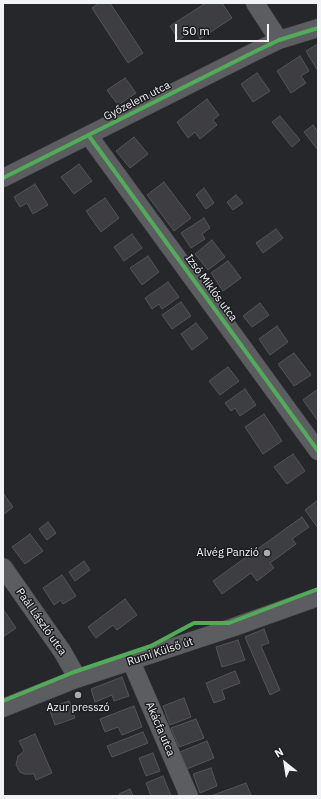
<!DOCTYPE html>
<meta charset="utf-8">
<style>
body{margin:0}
#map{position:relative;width:321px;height:799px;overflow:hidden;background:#26272a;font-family:"IBM Plex Sans",sans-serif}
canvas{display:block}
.frame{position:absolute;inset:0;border:4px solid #f2f3f6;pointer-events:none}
.north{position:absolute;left:265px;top:743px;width:40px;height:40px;-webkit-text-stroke:3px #1c1d21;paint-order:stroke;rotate:330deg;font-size:11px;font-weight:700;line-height:16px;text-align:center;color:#f2f3f6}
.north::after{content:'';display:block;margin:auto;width:14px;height:18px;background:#f2f3f6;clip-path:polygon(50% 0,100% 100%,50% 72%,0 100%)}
.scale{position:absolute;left:175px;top:24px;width:94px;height:18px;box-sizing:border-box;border:2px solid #f2f3f6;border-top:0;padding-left:5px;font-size:12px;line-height:14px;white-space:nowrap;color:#f2f3f6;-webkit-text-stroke:3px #1c1d21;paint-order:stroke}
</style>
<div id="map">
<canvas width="321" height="799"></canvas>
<div class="frame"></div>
<div class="north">N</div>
<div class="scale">50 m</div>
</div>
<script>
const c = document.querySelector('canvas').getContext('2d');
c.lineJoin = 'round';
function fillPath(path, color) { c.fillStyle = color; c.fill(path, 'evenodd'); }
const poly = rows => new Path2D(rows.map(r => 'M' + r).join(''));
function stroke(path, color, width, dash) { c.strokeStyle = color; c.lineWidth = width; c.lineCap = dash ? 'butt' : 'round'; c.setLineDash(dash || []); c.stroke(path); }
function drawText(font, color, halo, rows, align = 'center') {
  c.font = font + ' "IBM Plex Sans",sans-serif'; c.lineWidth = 3; c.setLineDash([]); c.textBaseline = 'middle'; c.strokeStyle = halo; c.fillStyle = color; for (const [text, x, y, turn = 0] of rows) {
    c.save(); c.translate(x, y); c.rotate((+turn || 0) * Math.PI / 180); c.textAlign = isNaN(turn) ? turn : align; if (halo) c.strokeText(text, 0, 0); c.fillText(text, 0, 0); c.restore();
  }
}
const building = poly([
 [99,3,110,3,143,53,128,63,92,8,99,3],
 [206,3,222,3,232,18,200,39,195,29,179,40,170,26,206,3],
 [318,44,318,71,306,51,318,44],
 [300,56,309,71,301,76,306,83,291,93,277,71,300,56],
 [257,73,270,91,253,102,241,84,257,73],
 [125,78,136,93,118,105,107,90,125,78],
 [207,99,219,115,213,120,217,125,200,139,195,132,188,138,177,122,207,99],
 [280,116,300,140,292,147,272,122,280,116],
 [313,125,318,132,318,149,317,149,304,132,313,125],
 [134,137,148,154,130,168,116,151,134,137],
 [79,164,92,181,74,194,61,177,79,164],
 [164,182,191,218,174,231,147,195,164,182],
 [35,184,48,205,33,214,27,203,20,207,14,197,35,184],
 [204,188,214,203,206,209,196,195,204,188],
 [236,195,243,203,233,210,227,202,236,195],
 [105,198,119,218,101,232,86,211,105,198],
 [204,218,210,228,202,234,205,239,191,248,181,233,204,218],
 [276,229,283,238,263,253,256,243,276,229],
 [132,234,142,248,124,261,114,247,132,234],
 [212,240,225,257,208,270,195,254,212,240],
 [148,256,159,272,142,285,130,268,148,256],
 [228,261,241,278,223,291,211,273,228,261],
 [168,282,179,297,162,309,159,304,152,309,145,298,168,282],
 [181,302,191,316,172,329,162,315,181,302],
 [260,303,269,315,252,327,243,316,260,303],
 [196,323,208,338,192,350,181,334,196,323],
 [277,326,288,342,270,355,259,339,277,326],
 [294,353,311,375,294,386,278,364,294,353],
 [228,367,239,381,220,395,209,381,228,367],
 [245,389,256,405,240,416,235,408,231,411,225,403,245,389],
 [318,389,318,421,303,400,318,389],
 [264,414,282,441,263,454,245,427,264,414],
 [293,454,305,471,287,484,274,467,293,454],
 [3,493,13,507,3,515,3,493],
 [318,500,318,528,305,510,318,500],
 [302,517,309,527,292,539,296,544,270,563,274,568,257,581,251,573,222,594,213,581,302,517],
 [48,522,56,533,47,540,39,529,48,522],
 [30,534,43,551,25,564,12,547,30,534],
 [84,561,90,570,75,581,69,572,84,561],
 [62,575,76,596,63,604,61,600,54,605,43,588,62,575],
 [125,599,137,615,117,630,113,625,96,638,88,627,125,599],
 [3,609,16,628,3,637,3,609],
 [264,629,269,643,261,646,280,690,270,695,245,637,264,629],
 [238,640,245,660,222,667,216,647,238,640],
 [235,671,240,683,222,690,225,699,214,703,206,683,235,671],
 [122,677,129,696,114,701,112,695,95,702,91,689,122,677],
 [184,698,191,717,170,725,163,706,184,698],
 [69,701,75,718,55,725,49,708,69,701],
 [134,706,142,727,122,735,118,727,105,732,100,719,134,706],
 [196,719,204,738,179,747,171,728,196,719],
 [143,732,148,743,112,757,107,746,143,732],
 [35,734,52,773,36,780,34,774,24,774,20,772,16,765,18,756,24,751,19,741,35,734],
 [207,741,214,758,187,769,180,752,207,741],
 [153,753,160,771,146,776,139,758,153,753],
 [211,768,217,786,200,793,193,774,211,768],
 [163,776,171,796,151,796,146,783,163,776],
 [246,783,251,795,211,796,246,783],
 [130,789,133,796,120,796,119,794,130,789]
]);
fillPath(building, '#3e3e42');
stroke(building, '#545558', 1);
const minor = poly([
 [255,3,279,40],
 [89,136,318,451],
 [3,178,252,53,279,40,318,28],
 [3,567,62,651,74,672,76,679],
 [131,661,189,796],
 [3,708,76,679,231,628,318,597]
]);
stroke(minor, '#454548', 19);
stroke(minor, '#5c5d60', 18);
stroke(poly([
 [89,136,318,451],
 [3,178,252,53,279,40,318,28],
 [3,701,74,672,151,646,194,623,229,623,318,589]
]), '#51ab58', 4);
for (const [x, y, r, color] of [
 [267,553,4,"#abacaf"],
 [78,695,4,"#abacaf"]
]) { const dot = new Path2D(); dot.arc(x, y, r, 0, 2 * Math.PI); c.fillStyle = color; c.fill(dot); stroke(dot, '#1c1d21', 1.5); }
drawText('11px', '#f2f3f6', '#1c1d21', [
 ["Győzelem utca",137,101,-27],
 ["Izsó Miklós utca",211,288,54],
 ["Paál László utca",41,622,55],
 ["Rumi Külső út",160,652,-18],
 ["Akácfa utca",160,729,67]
]);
drawText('11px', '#f2f3f6', '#1c1d21', [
 ["Alvég Panzió",259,553],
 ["Azur presszó",78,708,"center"]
], 'right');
</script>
